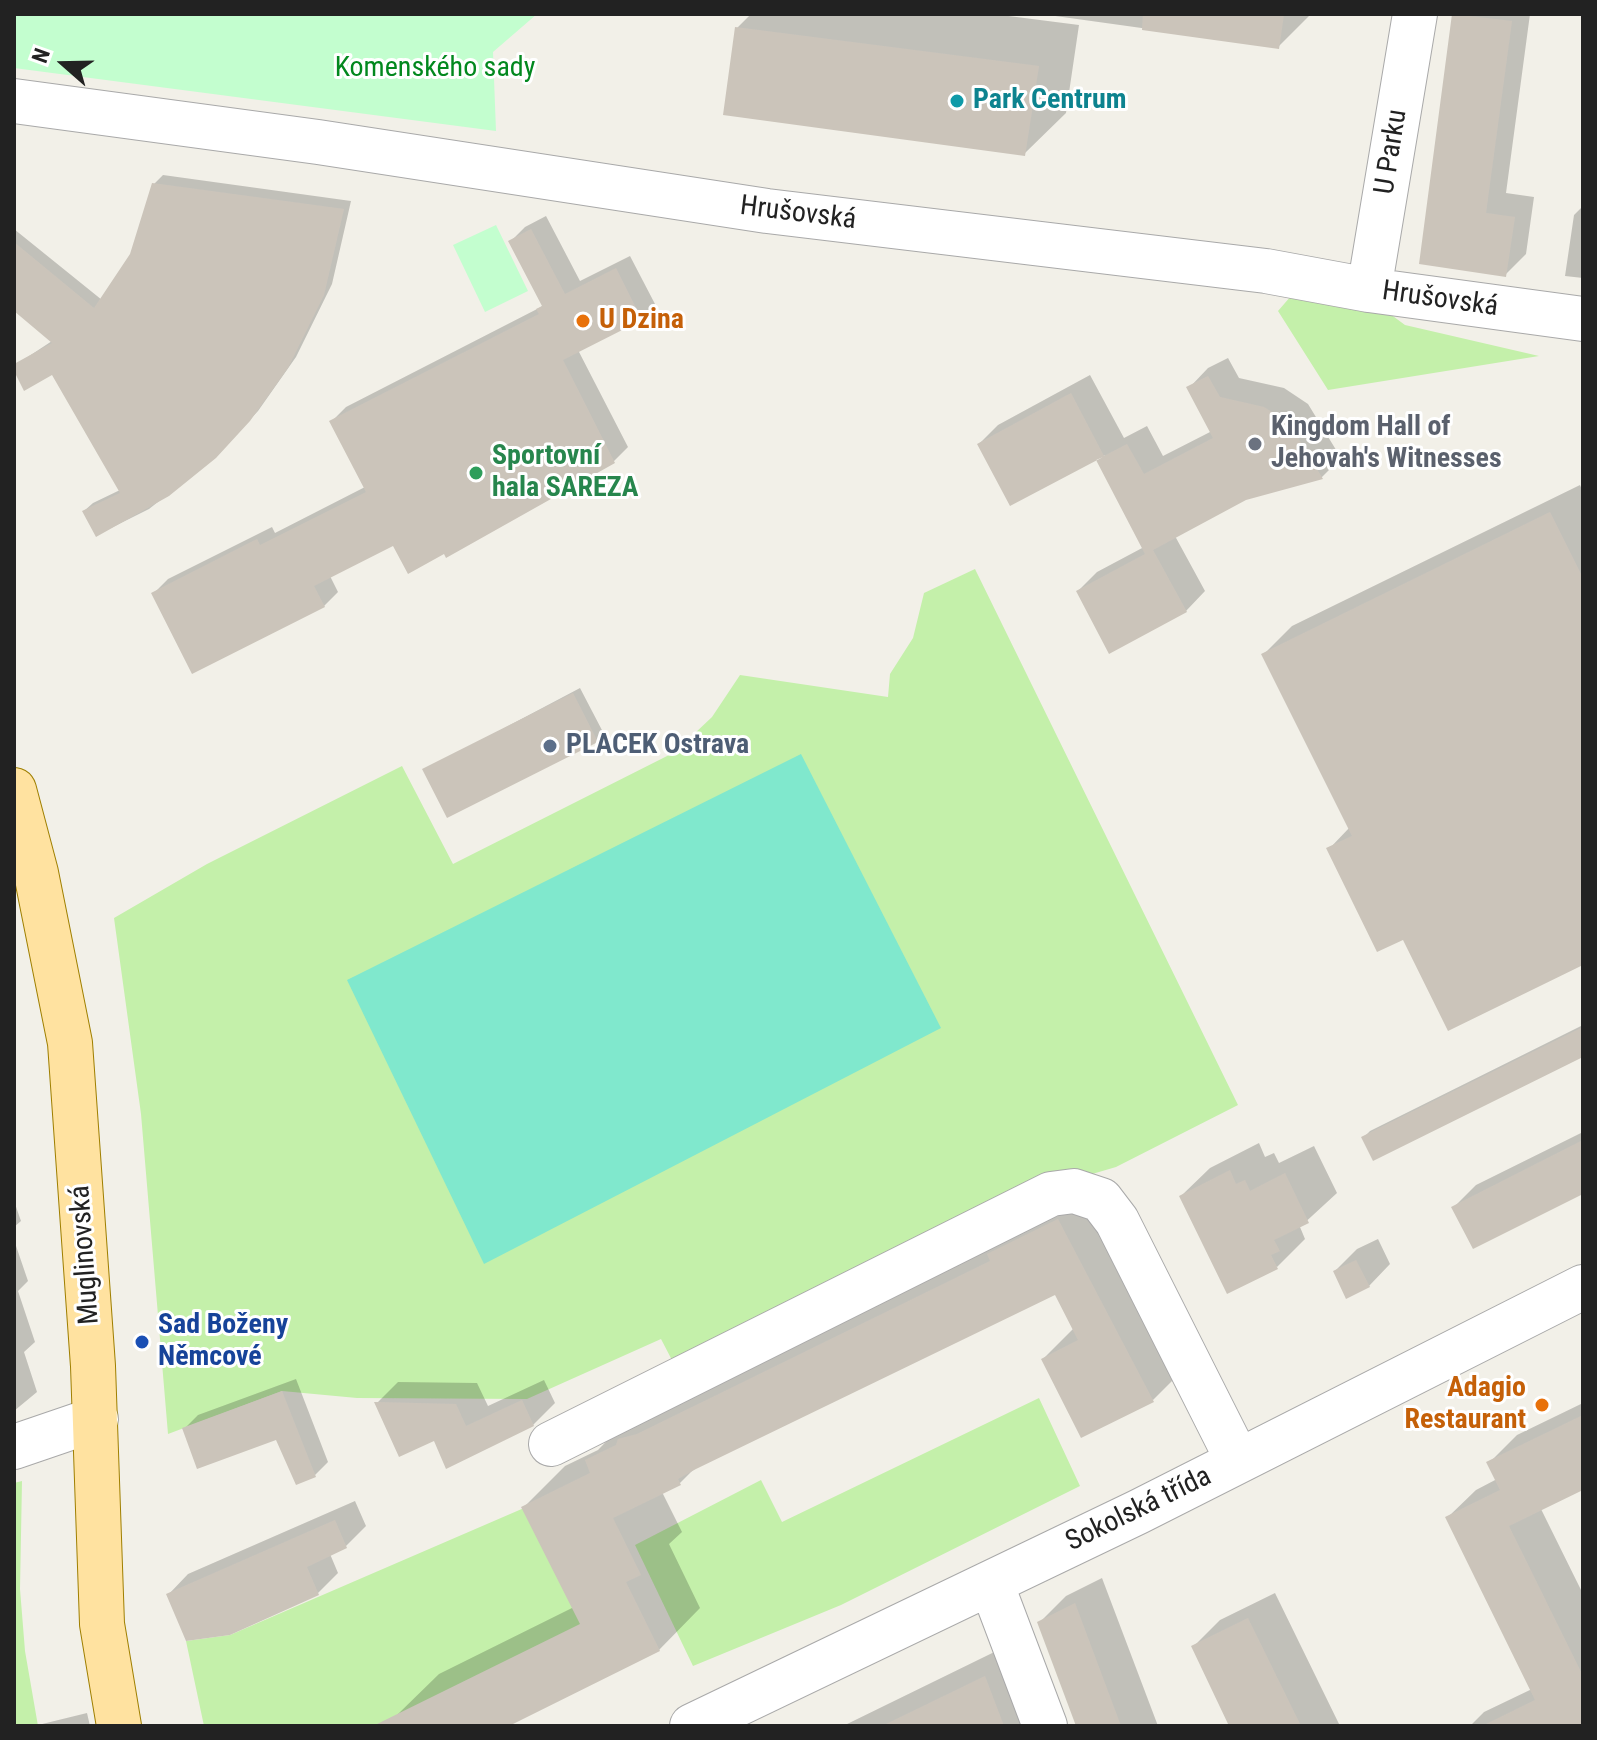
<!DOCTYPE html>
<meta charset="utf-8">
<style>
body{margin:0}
#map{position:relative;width:1597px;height:1740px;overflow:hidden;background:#f2f0e8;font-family:"Roboto Condensed",sans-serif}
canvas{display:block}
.frame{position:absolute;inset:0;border:16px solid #222;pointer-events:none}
.north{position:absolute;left:24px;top:24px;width:80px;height:80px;-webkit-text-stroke:6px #fff;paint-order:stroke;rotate:290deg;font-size:22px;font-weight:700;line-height:32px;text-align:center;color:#222}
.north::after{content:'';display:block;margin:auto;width:28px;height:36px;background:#222;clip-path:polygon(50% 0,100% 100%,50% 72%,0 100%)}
</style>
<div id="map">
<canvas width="1597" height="1740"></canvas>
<div class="frame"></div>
<div class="north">N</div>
</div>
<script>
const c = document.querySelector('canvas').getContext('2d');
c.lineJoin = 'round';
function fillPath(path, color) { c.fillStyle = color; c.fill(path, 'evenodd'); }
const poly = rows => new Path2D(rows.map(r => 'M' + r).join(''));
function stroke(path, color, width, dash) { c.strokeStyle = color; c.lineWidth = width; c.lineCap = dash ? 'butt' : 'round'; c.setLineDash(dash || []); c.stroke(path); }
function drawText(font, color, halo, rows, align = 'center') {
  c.font = font + ' "Roboto Condensed",sans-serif'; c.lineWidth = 6; c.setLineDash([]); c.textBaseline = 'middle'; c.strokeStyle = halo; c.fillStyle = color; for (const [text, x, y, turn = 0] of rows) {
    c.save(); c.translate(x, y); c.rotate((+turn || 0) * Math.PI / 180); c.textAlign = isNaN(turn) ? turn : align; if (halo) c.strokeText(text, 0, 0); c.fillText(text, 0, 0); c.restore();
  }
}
fillPath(poly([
 [1291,296,1382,308,1405,325,1539,356,1328,390,1278,311],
 [975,569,1238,1105,1116,1167,1082,1177,674,1364,661,1339,527,1399,357,1398,282,1391,168,1434,141,1114,114,918,207,864,402,766,453,864,675,752,712,717,740,675,888,697,890,674,913,638,924,593],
 [1039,1398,1080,1486,841,1605,693,1666,635,1545,761,1480,782,1522],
 [22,1481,20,1589,25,1651,38,1726,14,1726,14,1483],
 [524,1508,582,1625,403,1726,204,1726,186,1641,230,1635]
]), '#c4f0aa');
fillPath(poly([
 [14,14,537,14,493,52,496,131,14,68],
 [496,225,528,291,485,312,453,245]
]), '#c3fecf');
fillPath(poly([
 [801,754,941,1028,484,1264,347,980]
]), '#80e8cd');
fillPath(poly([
 [751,14,993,14,1079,25,1066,113,1024,154,737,28],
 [1041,14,1311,14,1278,47],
 [1454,14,1530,14,1506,193,1534,197,1526,254,1506,274,1421,262],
 [163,175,351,201,332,284,296,357,258,411,215,457,149,509,97,535,84,511,93,503,120,490,52,372,14,366,52,341,14,309,14,229,102,300,132,255,154,184],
 [1583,206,1583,278,1565,276,1574,215],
 [546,216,580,281,630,256,655,304,641,318,578,350,628,447,614,461,445,552,394,543,330,576,338,592,324,606,154,593,168,579,272,527,275,533,365,487,332,421,346,407,541,307,544,304,511,241,525,227],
 [1228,358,1239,378,1284,388,1308,404,1341,458,1322,477,1245,498,1175,536,1205,591,1186,611,1078,591,1097,572,1144,547,1099,461,1105,455,1011,504,979,444,998,425,1090,375,1124,438,1147,426,1163,456,1212,431,1189,388,1208,368],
 [1580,485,1583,492,1583,962,1404,938,1329,849,1350,827,1263,655,1292,626],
 [580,688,604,734,597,740,425,770],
 [1583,1025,1583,1055,1364,1137,1370,1131],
 [1583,1132,1583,1192,1454,1207,1476,1185],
 [1259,1143,1265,1157,1274,1153,1279,1163,1314,1146,1337,1193,1300,1227,1305,1239,1277,1267,1181,1196,1210,1168],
 [1100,1179,1194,1359,1153,1400,1043,1359,1074,1328,1056,1292,696,1467,680,1483,662,1492,682,1532,669,1544,700,1608,659,1650,504,1726,403,1726,397,1715,439,1674,574,1607,524,1507,565,1466,598,1450,628,1419],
 [14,1201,21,1221,14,1227],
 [1378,1239,1390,1264,1369,1286,1335,1271,1357,1249],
 [14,1240,28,1281,18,1291,35,1342,24,1352,37,1392,14,1411],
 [296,1379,328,1462,315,1475,277,1438,184,1429,198,1415],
 [544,1380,555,1403,533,1425,435,1438,377,1403,398,1382,477,1383,488,1406],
 [1583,1403,1583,1488,1541,1509,1583,1594,1583,1726,1470,1726,1484,1712,1532,1689,1448,1517,1476,1490,1497,1479,1489,1463,1517,1435],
 [355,1501,366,1526,346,1546,330,1554,338,1573,318,1593,168,1595,188,1574],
 [1102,1578,1158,1726,1078,1726,1039,1623,1066,1596],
 [1275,1593,1340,1726,1232,1726,1193,1647,1220,1620],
 [1027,1636,1060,1726,843,1726],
 [87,1713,90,1726,34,1726]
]), '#0003');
fillPath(poly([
 [1143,14,1284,14,1279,49,1142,30],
 [1452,14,1512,21,1486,213,1515,217,1506,277,1419,264],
 [735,27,1039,66,1025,156,723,115],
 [152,183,344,209,324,295,288,368,250,421,216,458,169,496,96,537,82,511,120,493,52,375,24,391,14,371,14,364,52,343,14,311,14,242,94,308,130,254],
 [531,229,565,294,616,268,642,320,563,360,615,463,446,558,444,554,408,574,393,546,314,586,325,607,192,674,151,593,257,539,260,545,366,492,329,421,539,314,536,309,542,306,508,241],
 [1208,376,1220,397,1264,407,1289,423,1323,479,1246,500,1153,550,1187,612,1109,654,1076,591,1145,554,1096,460,1103,457,1010,506,977,444,1071,393,1104,456,1127,444,1144,474,1213,438,1186,387],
 [1550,512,1583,578,1583,965,1448,1031,1403,940,1377,952,1326,848,1352,836,1261,654],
 [573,693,598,742,447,818,422,769],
 [1583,1027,1583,1057,1373,1161,1361,1137],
 [1583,1140,1583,1194,1473,1249,1451,1207],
 [1230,1170,1236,1184,1245,1180,1250,1191,1285,1173,1309,1223,1274,1240,1280,1251,1271,1255,1278,1269,1227,1294,1179,1196],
 [1058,1219,1154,1402,1081,1438,1041,1359,1078,1340,1055,1295,696,1469,678,1479,681,1485,613,1518,641,1575,626,1582,660,1651,509,1726,373,1726,580,1624,521,1507,590,1473,585,1460,616,1445,618,1439,637,1434,990,1261,987,1254],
 [1356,1260,1370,1287,1346,1299,1333,1271],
 [282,1391,316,1477,296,1485,276,1440,197,1469,182,1428],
 [522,1400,534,1426,446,1469,434,1441,399,1457,374,1402,456,1404,466,1426],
 [1583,1415,1583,1490,1509,1526,1583,1676,1583,1726,1482,1726,1535,1700,1445,1517,1500,1490,1486,1462],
 [335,1520,347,1548,307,1567,319,1595,230,1635,186,1641,166,1594],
 [1075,1603,1121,1726,1076,1726,1037,1622],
 [1248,1618,1301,1726,1229,1726,1191,1646],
 [985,1676,1004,1726,882,1726]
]), '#cbc4ba');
const minor = poly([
 [14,101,318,142,767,211,1266,271,1369,290,1583,319],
 [1369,290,1415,14],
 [551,1444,1051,1194,1074,1191,1101,1200,1117,1221,1238,1461],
 [14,1447,96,1419],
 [991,1583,1045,1726],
 [692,1726,1138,1512,1583,1287]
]);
const major = poly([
 [14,790,36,873,70,1043,93,1366,102,1624,119,1726]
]);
stroke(minor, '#a9a9a9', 46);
stroke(major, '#9f7f00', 46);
stroke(minor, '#fff', 44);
stroke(major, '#ffe2a0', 44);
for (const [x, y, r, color] of [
 [957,101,8,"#0f9aa8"],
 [583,321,8,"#e8710a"],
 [1255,444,8,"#6b7280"],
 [476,473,8,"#2e9e5b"],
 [550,746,8,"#5c6f8a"],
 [142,1342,8,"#1a4fb4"],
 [1542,1405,8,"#e8710a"]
]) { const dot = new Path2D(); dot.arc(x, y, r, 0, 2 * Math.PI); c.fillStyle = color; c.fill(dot); stroke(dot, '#fff', 3); }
drawText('28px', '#02881e', '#fff', [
 ["Komenského sady",435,69]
]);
drawText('bold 28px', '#0d838f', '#fff', [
 ["Park Centrum",973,101]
], 'left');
drawText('28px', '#222', '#fff', [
 ["U Parku",1392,152,-81],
 ["Hrušovská",798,214,7],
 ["Hrušovská",1440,300,8],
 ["Muglinovská",86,1255,-94],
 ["Sokolská třída",1139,1510,-26]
]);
drawText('bold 28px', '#c56008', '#fff', [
 ["U Dzina",599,321],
 ["Adagio",1526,1389,"right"],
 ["Restaurant",1526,1421,"right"]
], 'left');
drawText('bold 28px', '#5b616d', '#fff', [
 ["Kingdom Hall of",1271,428],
 ["Jehovah's Witnesses",1271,460]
], 'left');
drawText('bold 28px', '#27864d', '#fff', [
 ["Sportovní",492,457],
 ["hala SAREZA",492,489]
], 'left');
drawText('bold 28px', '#4e5e75', '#fff', [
 ["PLACEK Ostrava",566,746]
], 'left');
drawText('bold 28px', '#164399', '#fff', [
 ["Sad Boženy",158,1326],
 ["Němcové",158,1358]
], 'left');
</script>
